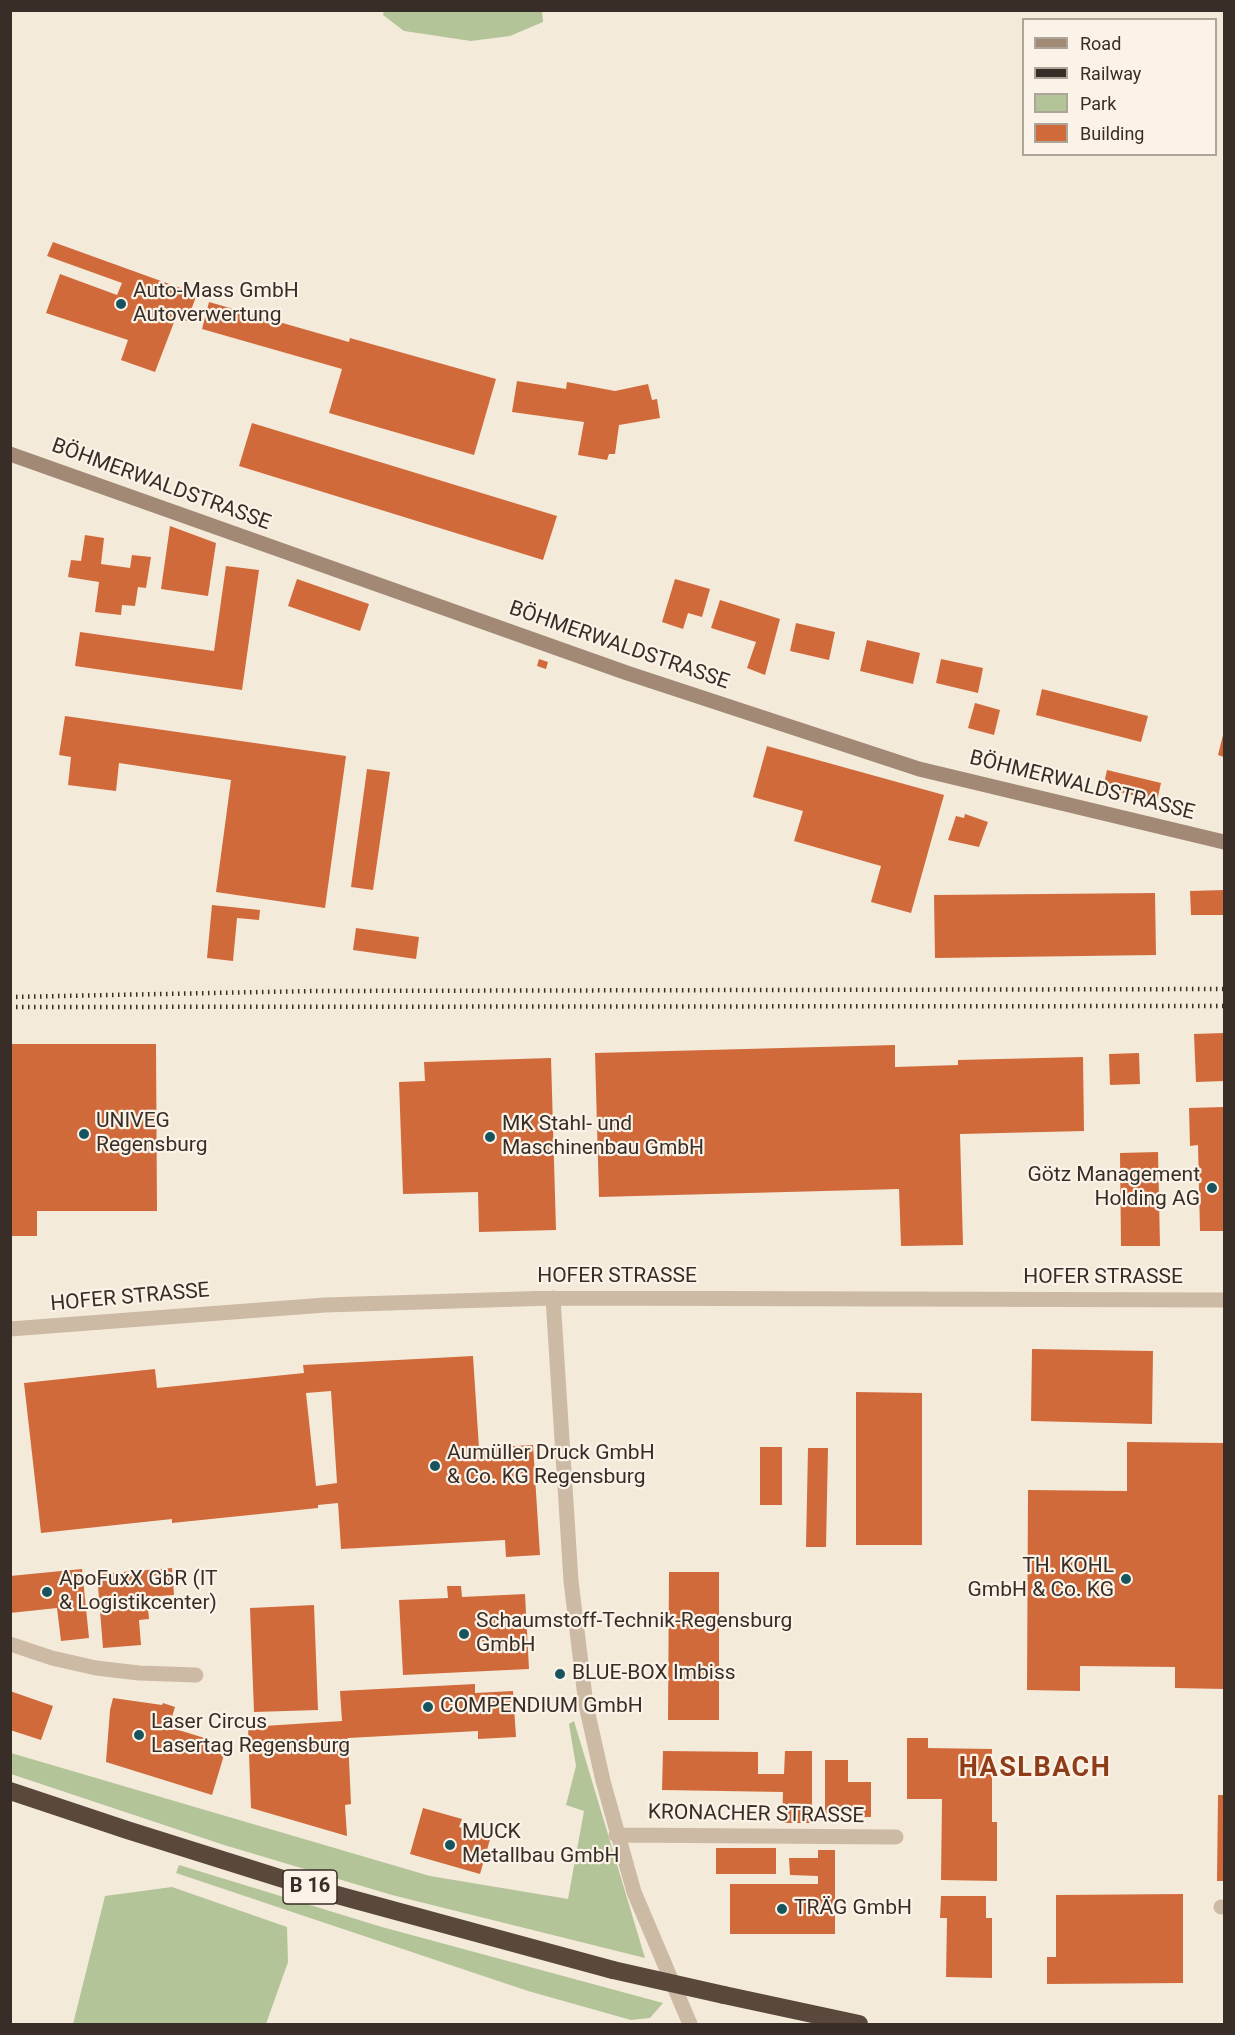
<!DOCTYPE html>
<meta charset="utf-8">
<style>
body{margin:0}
#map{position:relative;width:1235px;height:2035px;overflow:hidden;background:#f4eada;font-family:Roboto,sans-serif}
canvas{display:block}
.frame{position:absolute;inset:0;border:12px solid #382d27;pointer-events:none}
.legend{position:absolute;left:1022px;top:18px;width:195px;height:138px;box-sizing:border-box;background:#fbf3e7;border:2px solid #ada49a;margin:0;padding:8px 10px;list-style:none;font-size:18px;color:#382d27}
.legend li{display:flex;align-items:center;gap:12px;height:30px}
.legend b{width:30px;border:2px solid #ada49a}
</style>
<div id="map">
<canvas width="1235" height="2035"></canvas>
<div class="frame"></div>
<ul class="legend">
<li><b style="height:8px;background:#a18976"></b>Road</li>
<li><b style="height:8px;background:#382d27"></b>Railway</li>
<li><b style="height:16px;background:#b3c498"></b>Park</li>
<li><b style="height:16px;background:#d16a3b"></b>Building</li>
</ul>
</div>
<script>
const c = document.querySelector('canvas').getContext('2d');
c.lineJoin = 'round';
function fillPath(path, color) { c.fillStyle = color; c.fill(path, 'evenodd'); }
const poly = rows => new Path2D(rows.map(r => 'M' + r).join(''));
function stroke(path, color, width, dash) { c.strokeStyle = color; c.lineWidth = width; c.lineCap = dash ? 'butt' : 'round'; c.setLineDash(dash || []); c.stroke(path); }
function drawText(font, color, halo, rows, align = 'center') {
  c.font = font + ' Roboto,sans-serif'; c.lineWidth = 4.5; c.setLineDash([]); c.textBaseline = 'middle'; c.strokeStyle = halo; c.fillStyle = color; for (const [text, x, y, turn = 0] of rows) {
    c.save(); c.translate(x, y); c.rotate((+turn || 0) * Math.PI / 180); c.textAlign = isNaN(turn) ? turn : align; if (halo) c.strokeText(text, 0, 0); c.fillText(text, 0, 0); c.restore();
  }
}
fillPath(poly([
 [384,11,542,11,543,22,510,36,471,41,404,31,383,15],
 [574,1721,645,1958,392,1895,224,1845,11,1774,11,1753,430,1876,568,1899,584,1811,566,1805,576,1766,569,1724],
 [179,1865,382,1927,663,2003,650,2018,631,2020,528,1991,176,1873],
 [172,1887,287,1927,288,1962,266,2024,73,2024,105,1896]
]), '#b3c498');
fillPath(poly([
 [53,242,197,294,187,321,176,317,155,372,121,360,128,340,46,313,60,274,117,295,122,283,47,256],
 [209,302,349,342,350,338,496,379,474,455,329,413,342,369,202,329],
 [517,381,566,389,567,382,615,391,648,384,652,400,657,399,660,418,619,425,615,454,609,454,607,460,578,455,584,422,512,412],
 [252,423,557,516,543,560,239,466],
 [170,526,216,543,208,596,161,589],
 [85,535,104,538,101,564,130,568,132,555,151,557,146,588,138,587,135,606,122,605,121,615,95,612,99,582,68,577,71,560,81,561],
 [226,566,259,570,242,690,75,666,80,632,214,651],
 [297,579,369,604,360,631,288,606],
 [675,579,710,589,702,617,688,613,683,629,662,622],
 [720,600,780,619,765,675,747,668,756,642,711,628],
 [796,623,835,632,829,660,790,651],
 [867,640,920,653,913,684,860,671],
 [539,659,548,662,546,669,537,666],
 [941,659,983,668,978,693,936,683],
 [1042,689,1148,716,1141,742,1036,715],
 [975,703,1000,710,994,735,968,728],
 [65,716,346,756,325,908,216,892,231,780,119,763,116,791,68,785,71,757,59,755],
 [1224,731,1224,757,1218,755],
 [767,746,944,795,911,913,871,902,881,866,794,841,803,811,753,797],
 [367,769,390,772,373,890,351,887],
 [1107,770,1161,783,1157,801,1103,788],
 [965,814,988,822,979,847,948,840,956,816,964,818],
 [1224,890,1224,915,1191,915,1190,891],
 [1155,893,1156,955,935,958,934,895],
 [212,905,260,910,259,920,237,918,233,961,207,958],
 [356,928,419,937,416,959,353,950],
 [1224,1033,1224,1081,1196,1082,1194,1034],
 [11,1044,156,1044,157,1211,37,1211,37,1236,12,1236],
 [895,1045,895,1067,958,1065,958,1060,1083,1057,1084,1131,960,1134,963,1245,901,1246,899,1189,599,1197,595,1053],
 [1139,1053,1140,1084,1110,1085,1109,1054],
 [551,1058,556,1230,479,1232,478,1192,403,1194,399,1082,425,1081,424,1062],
 [1224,1107,1224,1231,1200,1231,1198,1145,1190,1146,1189,1108],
 [1158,1152,1160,1246,1121,1246,1120,1153],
 [1032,1349,1153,1351,1152,1424,1031,1421],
 [473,1356,479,1448,533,1445,540,1555,506,1557,505,1540,341,1549,338,1503,318,1505,318,1508,172,1523,172,1519,41,1533,24,1383,155,1369,157,1388,304,1373,303,1365],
 [331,1391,337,1483,316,1486,306,1393],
 [856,1392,922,1393,922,1545,856,1545],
 [1127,1442,1224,1443,1224,1689,1175,1688,1175,1667,1080,1666,1080,1691,1027,1690,1028,1490,1127,1491],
 [760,1447,782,1447,782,1505,760,1505],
 [808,1448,828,1448,826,1547,806,1547],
 [172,1568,174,1595,147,1597,149,1619,139,1620,141,1645,103,1648,97,1574],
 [82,1569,89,1638,61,1641,57,1608,10,1613,10,1576],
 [669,1572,719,1572,719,1720,668,1720],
 [447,1586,461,1586,462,1597,525,1594,529,1669,403,1675,399,1600,448,1598],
 [314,1605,318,1710,254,1712,250,1608],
 [475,1684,475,1693,513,1691,516,1737,478,1739,478,1731,348,1738,351,1804,345,1805,347,1836,251,1808,248,1727,342,1721,340,1691],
 [10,1691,53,1706,41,1740,10,1730],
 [113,1698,162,1705,163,1703,175,1707,169,1727,227,1745,212,1795,106,1762,110,1710],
 [907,1738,928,1738,928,1748,992,1749,992,1822,997,1822,997,1881,941,1880,942,1799,907,1799],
 [663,1751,758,1752,758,1774,784,1774,785,1751,812,1751,812,1823,782,1823,783,1792,662,1790],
 [825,1760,848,1760,848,1782,871,1782,871,1817,843,1817,843,1813,825,1813],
 [1218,1795,1224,1795,1224,1881,1217,1881],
 [423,1808,462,1819,459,1827,491,1836,480,1874,410,1854],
 [716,1848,776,1848,776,1874,716,1874],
 [818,1850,835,1850,835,1934,730,1934,730,1884,818,1884,818,1876,790,1875,789,1858,818,1858],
 [1183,1894,1183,1983,1047,1984,1047,1957,1056,1957,1056,1895],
 [941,1896,986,1896,986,1918,992,1918,992,1978,946,1977,947,1918,940,1918]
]), '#d16a3b');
stroke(poly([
 [553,1298,571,1581,586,1705,603,1781,634,1892,690,2024],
 [10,1329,325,1305,553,1298,1224,1300],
 [10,1644,52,1658,96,1668,139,1673,196,1675],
 [616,1835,896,1837],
 [1221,1907,1224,1907]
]), '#cdbaa5', 15);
stroke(poly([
 [10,454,627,673,919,769,1224,842]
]), '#a18976', 15);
stroke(poly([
 [10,1791,127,1830,315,1889,613,1970],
 [724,1995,859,2024]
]), '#5a483d', 18);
stroke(poly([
 [10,997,313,991,1224,989],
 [10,1007,1224,1006]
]), '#382d27', 4.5, [1.5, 4.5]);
stroke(poly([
 [613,1970,724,1995]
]), '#5a483d', 18);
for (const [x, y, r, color] of [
 [121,304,6,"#18545e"],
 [84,1134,6,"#18545e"],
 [490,1137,6,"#18545e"],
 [1212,1188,6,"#18545e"],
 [435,1466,6,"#18545e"],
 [1126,1579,6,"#18545e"],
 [47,1592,6,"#18545e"],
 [464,1634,6,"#18545e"],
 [560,1674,6,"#18545e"],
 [428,1707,6,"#18545e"],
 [139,1735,6,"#18545e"],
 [450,1845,6,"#18545e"],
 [782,1909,6,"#18545e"]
]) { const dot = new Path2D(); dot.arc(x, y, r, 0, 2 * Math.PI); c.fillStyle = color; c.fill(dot); stroke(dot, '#fbf3e7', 2); }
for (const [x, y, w] of [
 [310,1887,54]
]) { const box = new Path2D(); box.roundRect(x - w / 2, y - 17, w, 34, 4.5); c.fillStyle = '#fbf3e7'; c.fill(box); stroke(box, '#382d27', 1.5); }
drawText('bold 20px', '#382d27', null, [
 ["B 16",310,1887]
]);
drawText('21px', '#382d27', '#fbf3e7', [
 ["Auto-Mass GmbH",133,292],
 ["Autoverwertung",133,316],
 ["UNIVEG",96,1122],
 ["Regensburg",96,1146],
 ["MK Stahl- und",502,1125],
 ["Maschinenbau GmbH",502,1149],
 ["Götz Management",1200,1176,"right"],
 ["Holding AG",1200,1200,"right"],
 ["Aumüller Druck GmbH",447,1454],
 ["& Co. KG Regensburg",447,1478],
 ["TH. KOHL",1114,1567,"right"],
 ["GmbH & Co. KG",1114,1591,"right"],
 ["ApoFuxX GbR (IT",59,1580],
 ["& Logistikcenter)",59,1604],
 ["Schaumstoff-Technik-Regensburg",476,1622],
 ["GmbH",476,1646],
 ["BLUE-BOX Imbiss",572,1674],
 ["COMPENDIUM GmbH",440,1707],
 ["Laser Circus",151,1723],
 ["Lasertag Regensburg",151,1747],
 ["MUCK",462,1833],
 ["Metallbau GmbH",462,1857],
 ["TRÄG GmbH",794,1909]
], 'left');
drawText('21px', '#382d27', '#fbf3e7', [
 ["BÖHMERWALDSTRASSE",161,485,20],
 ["BÖHMERWALDSTRASSE",619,646,19],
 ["BÖHMERWALDSTRASSE",1082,786,14],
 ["HOFER STRASSE",617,1277],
 ["HOFER STRASSE",1103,1278],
 ["HOFER STRASSE",130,1298,-5],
 ["KRONACHER STRASSE",756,1815,1]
]);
c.letterSpacing = '1.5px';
drawText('bold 27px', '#8f3d18', '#fbf3e7', [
 ["HASLBACH",1035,1769]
]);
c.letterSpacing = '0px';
</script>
